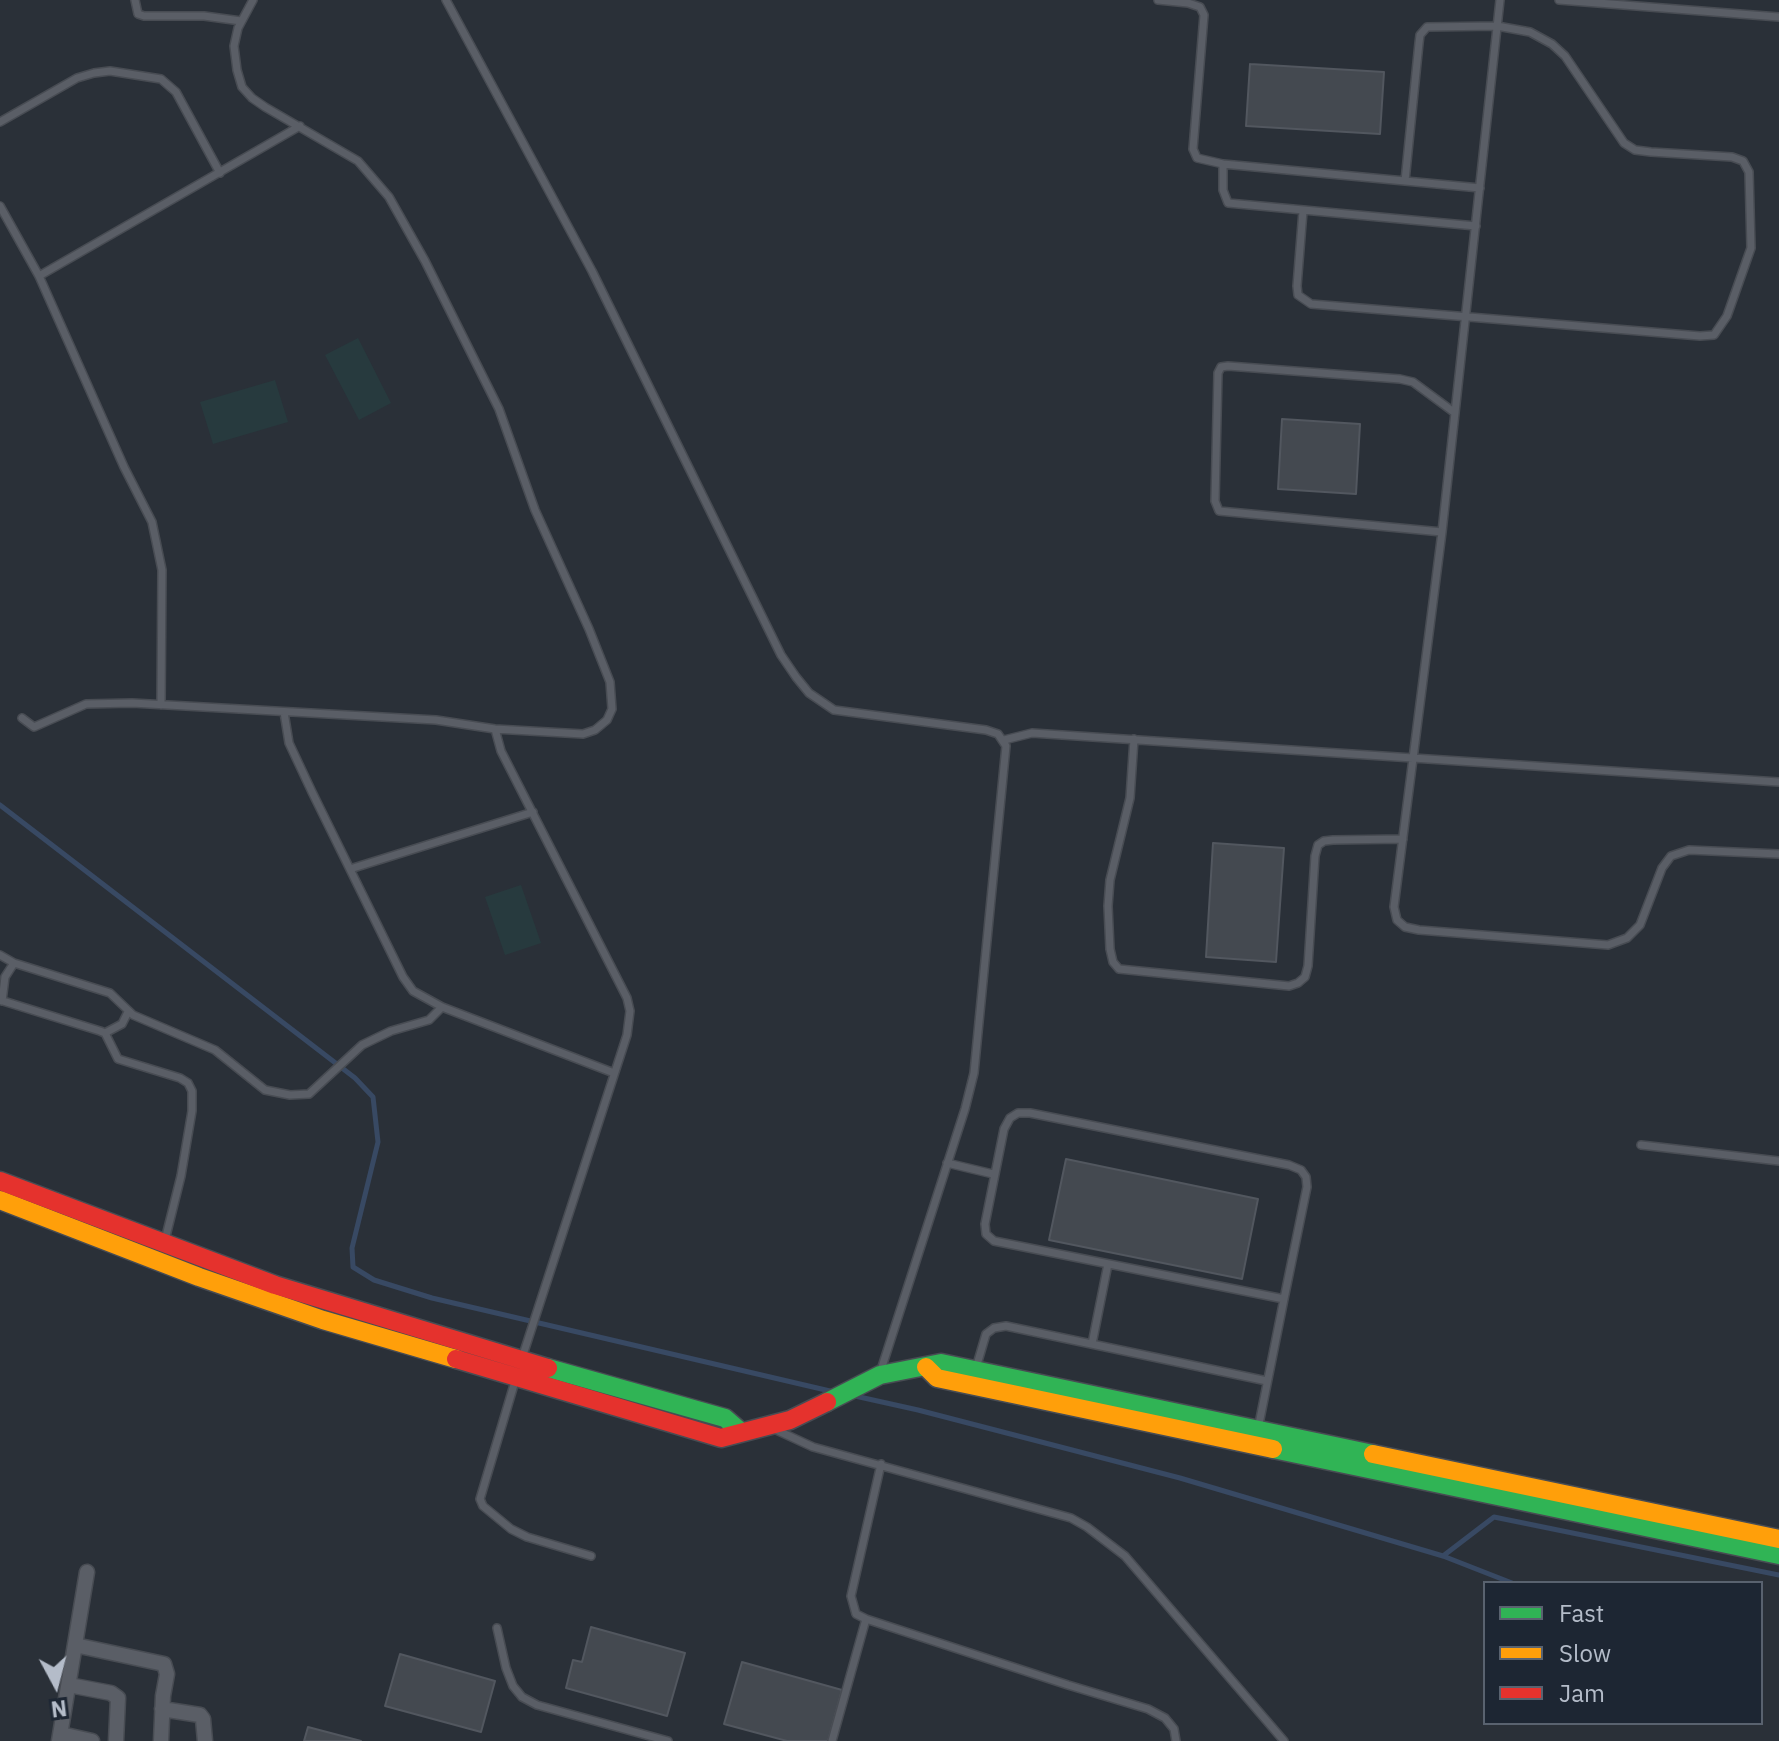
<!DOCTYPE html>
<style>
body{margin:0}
#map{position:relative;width:1779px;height:1741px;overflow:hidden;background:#2a3038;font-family:"IBM Plex Sans",sans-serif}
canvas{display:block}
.legend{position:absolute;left:1483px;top:1581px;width:280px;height:144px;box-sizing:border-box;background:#1d2633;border:2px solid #59626f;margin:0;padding:10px 14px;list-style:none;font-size:24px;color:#b4bcc9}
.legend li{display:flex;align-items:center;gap:16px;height:40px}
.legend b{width:40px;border:2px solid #59626f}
.north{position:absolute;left:16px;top:1645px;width:80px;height:80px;-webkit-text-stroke:6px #1d2633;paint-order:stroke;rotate:173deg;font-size:22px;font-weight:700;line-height:32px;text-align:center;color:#b4bcc9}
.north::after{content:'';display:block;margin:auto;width:28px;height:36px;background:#b4bcc9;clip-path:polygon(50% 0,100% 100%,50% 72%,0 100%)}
</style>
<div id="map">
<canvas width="1779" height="1741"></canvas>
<ul class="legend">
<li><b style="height:10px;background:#30b455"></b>Fast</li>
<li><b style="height:10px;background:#ff9f0a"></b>Slow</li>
<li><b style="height:10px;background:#e5322d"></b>Jam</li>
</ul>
<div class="north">N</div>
</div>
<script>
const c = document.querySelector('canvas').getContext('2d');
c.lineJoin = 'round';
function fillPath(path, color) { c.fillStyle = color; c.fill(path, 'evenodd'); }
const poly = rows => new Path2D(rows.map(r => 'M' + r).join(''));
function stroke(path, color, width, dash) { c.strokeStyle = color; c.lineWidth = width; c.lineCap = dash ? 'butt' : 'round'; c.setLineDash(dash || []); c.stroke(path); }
fillPath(poly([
 [358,338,391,403,359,420,325,355],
 [275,380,288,422,213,444,200,402],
 [521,885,541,943,505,955,485,897]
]), '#273a3e');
stroke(poly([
 [0,805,355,1078,373,1097,378,1142,352,1248,353,1267,374,1280,432,1298,830,1391],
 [855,1396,918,1410,1180,1478,1443,1556,1512,1583],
 [1443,1556,1494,1517,1779,1575]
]), '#384963', 5);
const building = poly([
 [1250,64,1384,72,1380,134,1246,126,1250,64],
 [1282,419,1360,424,1356,494,1278,489,1282,419],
 [1213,843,1284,848,1276,962,1206,957,1213,843],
 [1066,1159,1258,1199,1242,1279,1049,1240,1066,1159],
 [591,1627,685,1653,667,1716,566,1688,573,1660,582,1662,591,1627],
 [400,1654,495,1681,481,1732,385,1706,400,1654],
 [742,1662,842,1690,828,1741,787,1741,724,1724,742,1662],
 [308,1727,361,1741,304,1741,308,1727]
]);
fillPath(building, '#444950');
stroke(building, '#52575f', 2);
const lane = poly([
 [135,0,138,14,144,16,204,16,241,21],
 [446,0,592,271,781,655,796,677,809,693,834,710,986,730,998,734,1006,746,974,1073,965,1109,880,1373],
 [1158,0,1188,3,1200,7,1204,15,1193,149,1197,158,1223,164,1480,188],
 [1500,0,1442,532,1394,907,1397,920,1405,927,1419,930,1608,945,1627,938,1640,925,1662,868,1671,856,1689,850,1779,854],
 [1559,0,1779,17],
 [0,122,77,78,94,73,110,71,161,79,176,92,220,173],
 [1223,164,1223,190,1228,203,1476,226],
 [0,206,39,276,124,467,152,522,162,570,161,705],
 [1303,211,1297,286,1298,295,1311,304,1700,336,1714,335,1727,316,1751,248,1749,172,1743,161,1732,157,1651,152,1635,150,1624,143,1565,56,1552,44,1530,32,1497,26,1427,27,1420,35,1419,43,1405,181],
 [39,276,300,126],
 [1442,532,1219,511,1215,501,1218,373,1221,367,1228,366,1400,379,1413,382,1455,413],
 [284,712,289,743,312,792,403,977,413,991,442,1007,614,1073],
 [22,718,34,727,86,704,132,703,436,720,495,729,583,734,595,730,607,720,612,709,610,682,589,629,535,510,499,409,425,261,389,197,358,161,265,107,252,98,242,87,237,70,234,46,238,28,253,0],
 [495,729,501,751,627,998,630,1011,627,1035,522,1358],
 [1134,739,1130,798,1110,880,1108,906,1110,949,1113,962,1119,969,1289,986,1298,983,1305,977,1308,966,1315,856,1318,845,1324,841,1333,840,1403,839],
 [1004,740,1032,733,1047,734,1779,782],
 [350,869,533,812],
 [0,955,14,963,110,993,133,1015,215,1050,265,1090,290,1095,309,1094,362,1045,391,1031,429,1020,442,1007],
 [0,1000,100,1031,105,1033,118,1059,180,1078,188,1083,192,1091,192,1111,181,1176,165,1240],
 [2,1001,5,977,14,963],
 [105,1033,122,1024,128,1012],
 [1641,1145,1779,1161],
 [947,1163,993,1174],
 [1092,1344,1108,1264],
 [976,1368,986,1334,994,1328,1006,1326,1267,1381],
 [516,1378,480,1499,483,1506,511,1529,527,1537,591,1556],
 [774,1429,813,1447,1071,1518,1087,1527,1125,1556,1284,1741],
 [1258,1429,1284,1299,1307,1187,1306,1177,1301,1170,1289,1165,1030,1113,1018,1113,1010,1118,1004,1129,985,1224,986,1234,994,1241,1284,1299],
 [881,1464,851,1596,856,1614,866,1619,1068,1685,1148,1709,1165,1718,1174,1729,1176,1741],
 [497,1628,506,1668,513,1686,522,1697,537,1705,668,1741],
 [832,1741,866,1619]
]);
const street = poly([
 [75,1645,164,1664,167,1674,163,1696,161,1741],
 [69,1685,111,1693,118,1698,116,1741],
 [162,1709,200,1715,203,1719,205,1741],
 [61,1734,92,1741],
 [59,1741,87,1572]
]);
const fast = poly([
 [548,1368,725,1418,740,1431],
 [827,1402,880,1375,941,1363,1373,1454],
 [1273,1449,1779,1555]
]);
const slow = poly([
 [0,1200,199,1277,323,1320,456,1359],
 [926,1367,937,1378,1273,1449],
 [1373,1454,1779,1539]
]);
const jam = poly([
 [0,1181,275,1285,548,1368],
 [456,1359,721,1438,790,1420,827,1402]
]);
stroke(lane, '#484c53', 10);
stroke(street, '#484c53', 17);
stroke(fast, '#484c53', 21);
stroke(slow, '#484c53', 21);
stroke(jam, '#484c53', 21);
stroke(lane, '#5a5e66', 7);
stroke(street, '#5a5e66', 14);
stroke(fast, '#30b455', 18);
stroke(slow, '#ff9f0a', 18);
stroke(jam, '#e5322d', 18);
</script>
